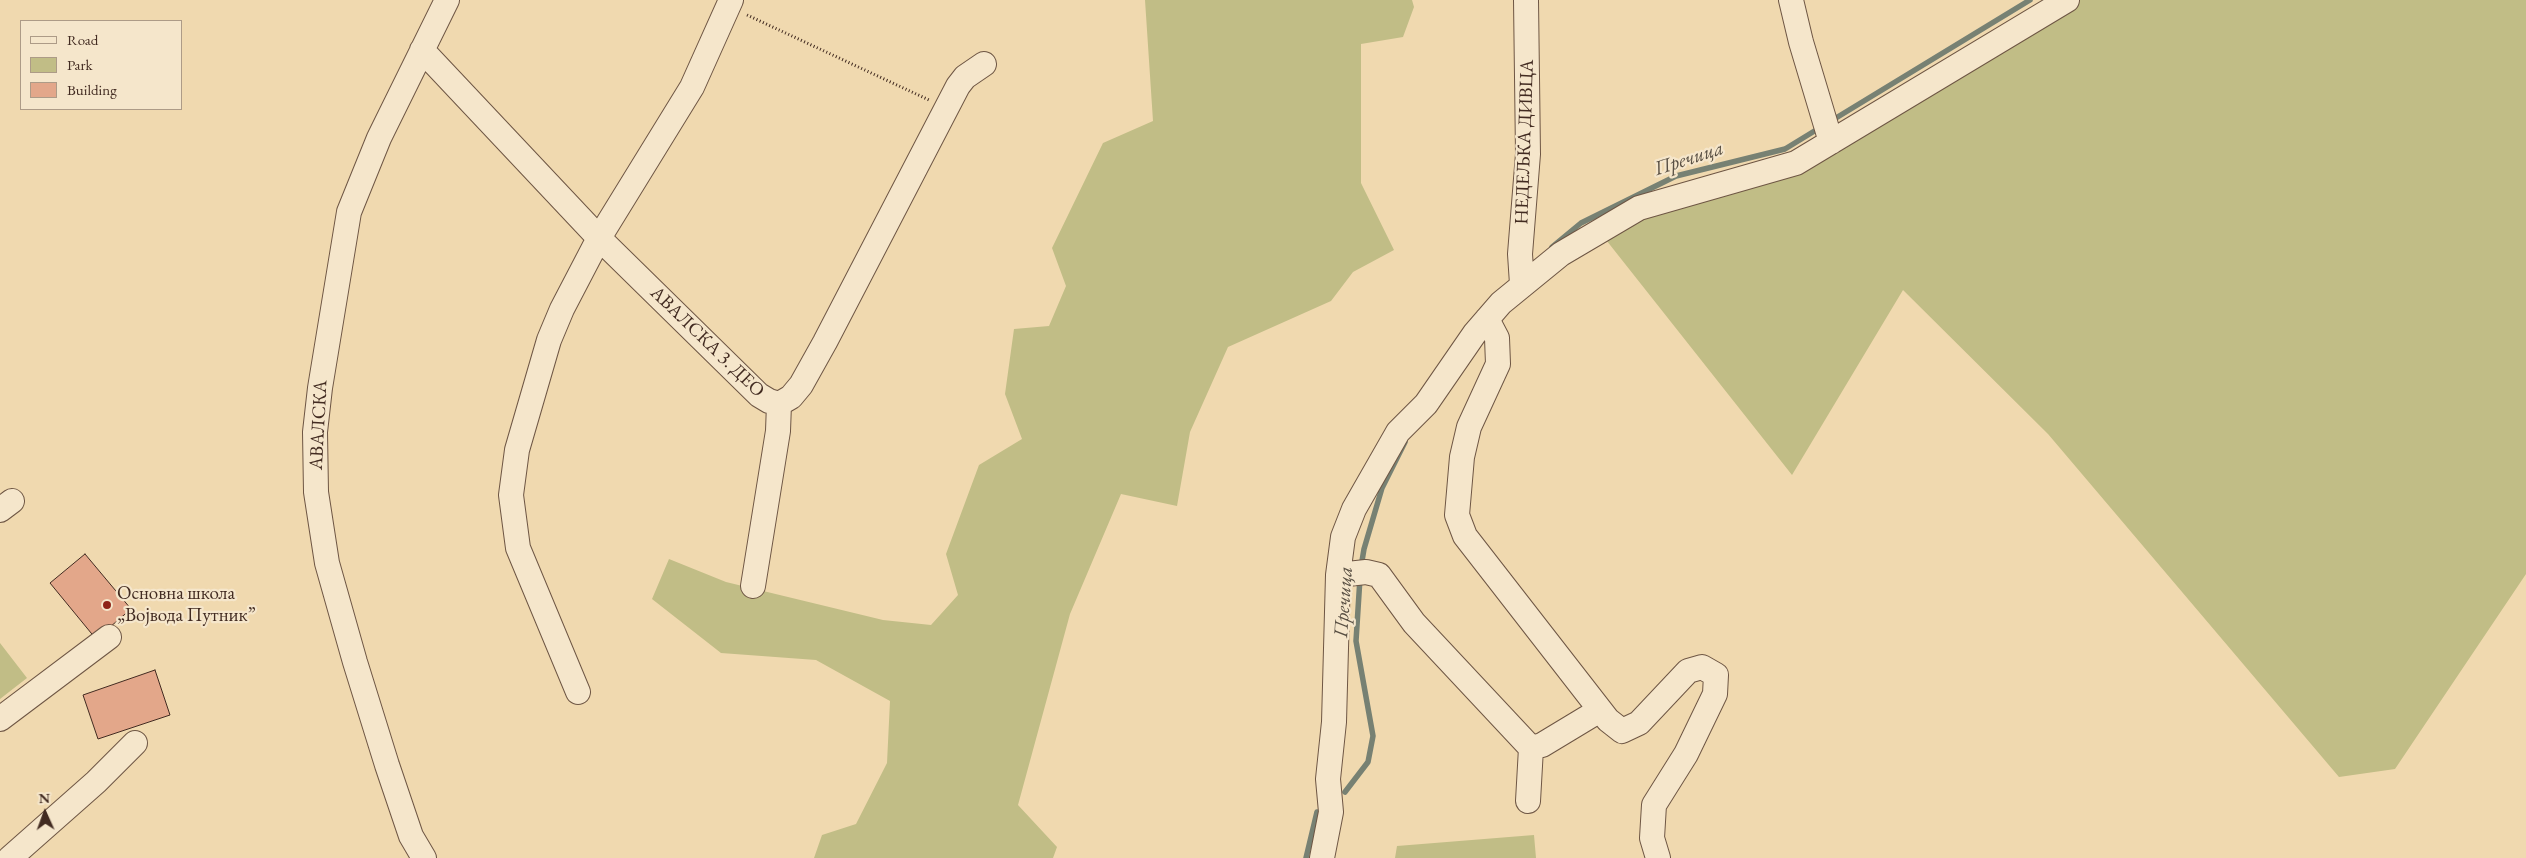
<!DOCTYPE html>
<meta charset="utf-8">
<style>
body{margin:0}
#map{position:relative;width:2526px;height:858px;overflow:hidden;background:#f0d9af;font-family:"EB Garamond",serif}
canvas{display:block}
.legend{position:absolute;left:20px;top:20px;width:162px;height:90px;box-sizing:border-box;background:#f5e6cb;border:1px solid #ad9b87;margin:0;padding:6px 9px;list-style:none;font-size:15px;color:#422b21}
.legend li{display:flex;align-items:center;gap:10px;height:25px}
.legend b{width:25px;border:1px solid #ad9b87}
.north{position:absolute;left:20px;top:788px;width:50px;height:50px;-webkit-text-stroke:4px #f5e6cb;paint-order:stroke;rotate:358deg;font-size:14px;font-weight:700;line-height:20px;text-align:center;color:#422b21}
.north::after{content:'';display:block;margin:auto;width:18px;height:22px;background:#422b21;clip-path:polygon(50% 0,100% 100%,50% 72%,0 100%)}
</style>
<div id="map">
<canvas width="2526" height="858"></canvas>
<ul class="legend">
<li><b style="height:6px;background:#f5e6cb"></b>Road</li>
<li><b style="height:14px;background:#c1bd86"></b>Park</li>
<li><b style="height:14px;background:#e3a78a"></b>Building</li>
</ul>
<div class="north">N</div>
</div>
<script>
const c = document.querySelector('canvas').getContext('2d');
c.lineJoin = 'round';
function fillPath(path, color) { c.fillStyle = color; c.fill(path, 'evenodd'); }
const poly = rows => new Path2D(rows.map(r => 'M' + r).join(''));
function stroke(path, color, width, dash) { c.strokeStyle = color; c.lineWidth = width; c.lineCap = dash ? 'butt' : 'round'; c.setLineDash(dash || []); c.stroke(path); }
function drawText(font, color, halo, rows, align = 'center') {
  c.font = font + ' "EB Garamond",serif'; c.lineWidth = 4.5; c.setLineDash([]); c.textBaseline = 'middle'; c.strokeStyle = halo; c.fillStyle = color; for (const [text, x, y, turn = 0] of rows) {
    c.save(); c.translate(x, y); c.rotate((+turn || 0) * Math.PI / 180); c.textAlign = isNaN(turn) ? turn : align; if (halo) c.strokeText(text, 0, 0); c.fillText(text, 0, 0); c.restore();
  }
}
fillPath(poly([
 [1145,0,1412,0,1414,7,1403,37,1361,44,1361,183,1394,250,1353,272,1331,301,1228,347,1190,432,1177,506,1121,494,1070,614,1018,805,1057,847,1053,858,814,858,822,835,856,824,887,763,890,701,816,660,721,653,652,599,669,559,726,582,883,620,931,625,958,595,946,554,979,465,1022,439,1005,394,1014,329,1049,326,1066,286,1052,248,1103,143,1153,121],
 [2056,0,2526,0,2526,574,2395,769,2339,777,2048,434,1903,290,1792,475,1599,231,1831,142],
 [0,643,27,678,0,699],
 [1534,835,1536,858,1395,858,1397,846]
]), '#c1bd86');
stroke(poly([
 [1831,121,2030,0],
 [1552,247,1581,223,1676,176,1785,149,1821,127],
 [1361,567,1364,549,1382,488,1405,442],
 [1345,792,1368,762,1373,736,1356,641,1360,578],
 [1306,858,1317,812]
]), '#778173', 5.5);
const building = poly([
 [85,554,131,609,96,639,50,583,85,554],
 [155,670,170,715,98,739,83,695,155,670]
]);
fillPath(building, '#e3a78a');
stroke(building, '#422b21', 1);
const minor = poly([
 [1791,0,1801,42,1831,142],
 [422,50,599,238,759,395,769,401,779,404,791,397,801,385,825,342,958,86,965,77,984,64],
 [1522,284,1520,254,1528,154,1526,0],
 [1487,319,1497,338,1498,364,1469,427,1462,457,1457,515,1465,536,1608,720,1622,731,1639,723,1688,671,1702,667,1716,675,1715,694,1686,754,1654,805,1652,838,1658,858],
 [0,510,12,501],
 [1338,575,1366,572,1379,575,1414,623,1531,748,1542,745,1600,710],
 [753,586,778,431,779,404],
 [578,692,518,548,511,495,517,450,549,340,562,309,599,238,692,87,731,0],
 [0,719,109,637],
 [1528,801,1531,748],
 [10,858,96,782,135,743],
 [424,858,411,836,387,765,355,662,327,563,316,492,315,432,320,388,349,212,379,138,447,0],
 [1322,858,1331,812,1328,779,1334,722,1338,575,1343,537,1354,509,1398,432,1426,404,1475,333,1501,303,1561,254,1639,208,1796,163,2067,0]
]);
stroke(minor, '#6e5644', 26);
stroke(poly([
 [747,15,929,100]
]), '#422b21', 3, [1, 2.5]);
stroke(minor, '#f5e6cb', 24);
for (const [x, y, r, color] of [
 [107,605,5,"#8f2418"]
]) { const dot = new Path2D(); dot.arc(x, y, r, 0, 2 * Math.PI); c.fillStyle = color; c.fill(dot); stroke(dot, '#f5e6cb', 2); }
drawText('19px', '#422b21', '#f5e6cb', [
 ["НЕДЕЉКА ДИВЦА",1525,142,-88],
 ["АВАЛСКА 3. ДЕО",707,342,44],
 ["АВАЛСКА",319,425,-87]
]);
drawText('19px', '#422b21', '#f5e6cb', [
 ["Основна школа",117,594],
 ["„Војвода Путник”",117,616]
], 'left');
drawText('italic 20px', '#584f43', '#f5e6cb', [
 ["Пречица",1689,159,-18],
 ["Пречица",1344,602,-86]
]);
</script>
